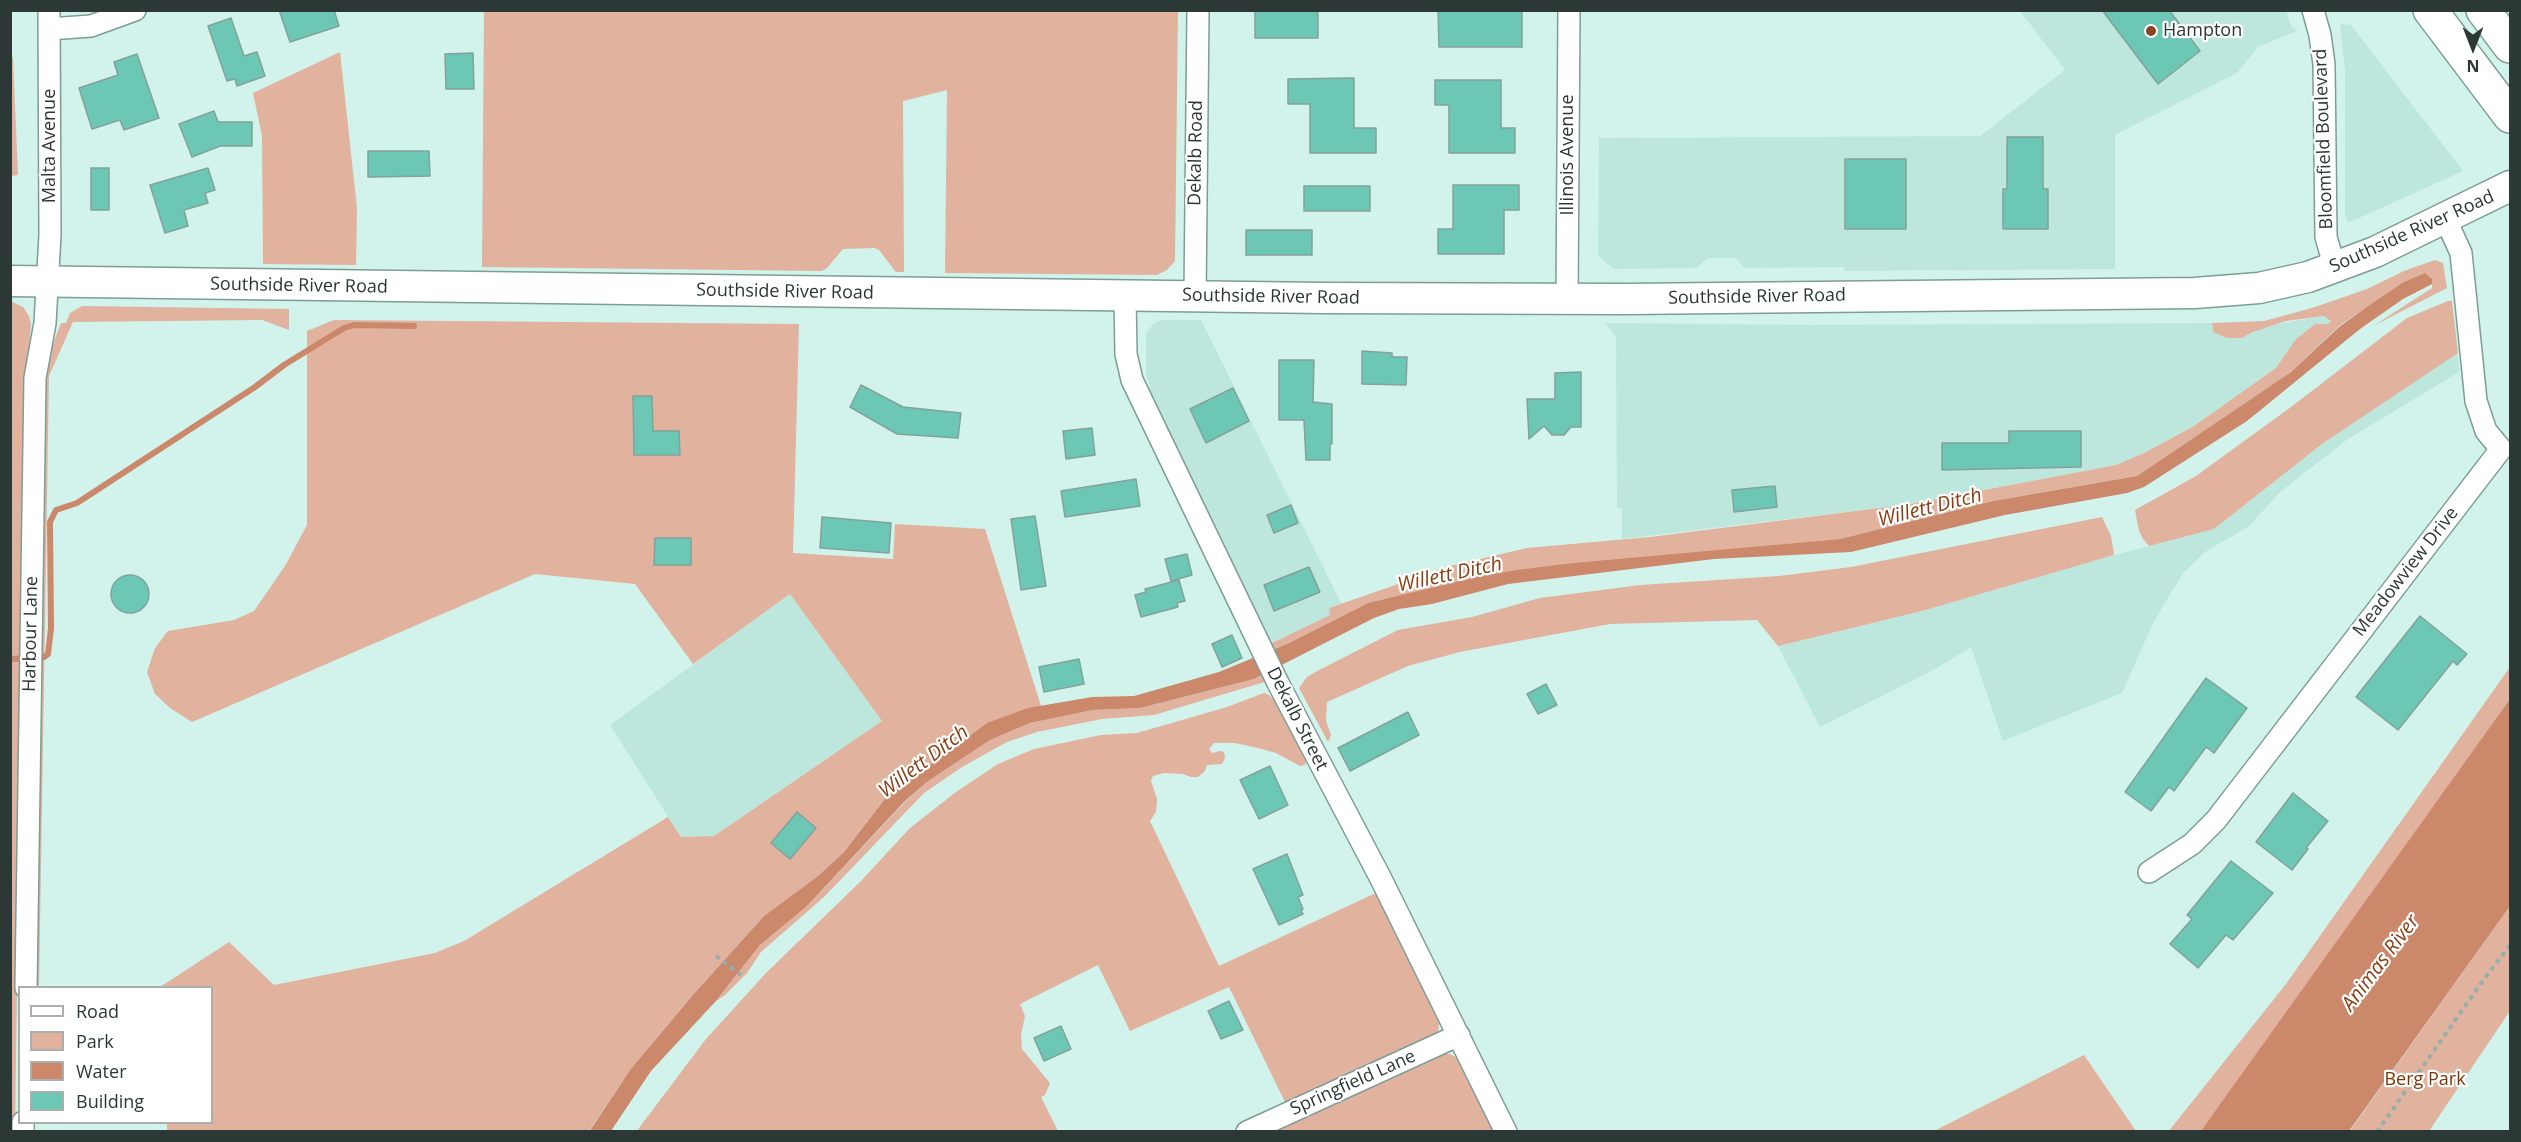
<!DOCTYPE html>
<style>
body{margin:0}
#map{position:relative;width:2521px;height:1142px;overflow:hidden;background:#d1f3eb;font-family:"Open Sans",sans-serif}
canvas{display:block}
.frame{position:absolute;inset:0;border:12px solid #2b3835;pointer-events:none}
.legend{position:absolute;left:18px;top:986px;width:195px;height:138px;box-sizing:border-box;background:#fff;border:2px solid #aaafae;margin:0;padding:8px 10px;list-style:none;font-size:18px;color:#2b3835}
.legend li{display:flex;align-items:center;gap:12px;height:30px}
.legend b{width:30px;border:2px solid #aaafae}
.north{position:absolute;left:2443px;top:18px;width:60px;height:60px;-webkit-text-stroke:4px #fff;paint-order:stroke;rotate:180deg;font-size:16px;font-weight:700;line-height:24px;text-align:center;color:#2b3835}
.north::after{content:'';display:block;margin:auto;width:21px;height:27px;background:#2b3835;clip-path:polygon(50% 0,100% 100%,50% 72%,0 100%)}
</style>
<div id="map">
<canvas width="2521" height="1142"></canvas>
<div class="frame"></div>
<ul class="legend">
<li><b style="height:8px;background:#fff"></b>Road</li>
<li><b style="height:16px;background:#e1b29e"></b>Park</li>
<li><b style="height:16px;background:#cb886b"></b>Water</li>
<li><b style="height:16px;background:#6cc7b5"></b>Building</li>
</ul>
<div class="north">N</div>
</div>
<script>
const c = document.querySelector('canvas').getContext('2d');
c.lineJoin = 'round';
function fillPath(path, color) { c.fillStyle = color; c.fill(path, 'evenodd'); }
const poly = rows => new Path2D(rows.map(r => 'M' + r).join(''));
function stroke(path, color, width, dash) { c.strokeStyle = color; c.lineWidth = width; c.lineCap = dash ? 'butt' : 'round'; c.setLineDash(dash || []); c.stroke(path); }
function drawText(font, color, halo, rows, align = 'center') {
  c.font = font + ' "Open Sans",sans-serif'; c.lineWidth = 4.5; c.setLineDash([]); c.textBaseline = 'middle'; c.strokeStyle = halo; c.fillStyle = color; for (const [text, x, y, turn = 0] of rows) {
    c.save(); c.translate(x, y); c.rotate((+turn || 0) * Math.PI / 180); c.textAlign = isNaN(turn) ? turn : align; if (halo) c.strokeText(text, 0, 0); c.fillText(text, 0, 0); c.restore();
  }
}
fillPath(poly([
 [2020,11,2286,11,2292,28,2299,30,2258,47,2237,73,2115,135,2115,269,1845,271,1844,267,1745,268,1735,258,1707,258,1697,268,1614,269,1598,256,1599,138,1980,136,2065,70],
 [2340,24,2351,25,2463,171,2348,223,2345,214,2345,69],
 [2324,316,2331,321,2328,324,2315,324,2296,339,2276,368,2194,426,2144,453,2116,465,1911,504,1622,539,1622,508,1617,508,1616,337,1605,323,1810,325,2212,323,2213,332,2242,338,2267,326],
 [1161,320,1201,320,1341,603,1329,608,1331,615,1268,645,1146,388,1150,386,1146,375,1146,335,1152,325],
 [2458,353,2459,372,2348,439,2280,492,2248,527,2205,552,2183,573,2153,623,2122,693,2003,741,1971,647,1935,669,1820,727,1778,646,1922,611,2096,560,2214,529,2322,444],
 [790,594,882,721,714,836,681,837,610,725]
]), '#bde7dd');
fillPath(poly([
 [484,11,1178,11,1175,261,1167,270,1157,275,945,273,947,90,903,101,904,272,896,272,879,250,874,248,843,249,826,269,821,271,482,267],
 [340,52,357,208,356,265,263,264,262,136,253,93],
 [10,57,13,57,18,175,11,176],
 [2435,260,2443,263,2447,288,2373,326,2432,288,2432,279,2402,283,2339,326,2291,372,2137,476,1993,501,1840,539,1516,570,1368,603,1289,643,1271,650,1268,645,1330,615,1329,608,1450,566,1527,548,1650,537,1911,504,2116,465,2144,453,2194,426,2276,368,2296,339,2315,324,2328,324,2331,321,2324,316,2286,321,2253,332,2242,338,2227,338,2213,332,2212,323,2264,321,2312,308,2367,289,2404,271],
 [11,301,23,307,29,316,31,324,25,398,15,1131,11,1132],
 [2448,301,2452,301,2458,353,2322,444,2214,529,2149,546,2143,539,2139,531,2135,510,2196,476,2291,407,2407,318],
 [82,306,289,309,289,330,262,320,73,322,49,376,39,987,34,988,44,375,48,357,61,323,66,323,70,313],
 [334,320,799,324,793,553,893,559,895,524,985,529,1041,706,987,723,888,795,844,852,818,876,764,916,692,996,630,1070,589,1131,167,1132,167,1123,212,1122,212,988,160,987,229,942,274,985,435,953,464,941,668,817,681,837,714,836,882,721,790,594,693,664,635,584,535,574,192,722,170,708,155,694,147,672,155,648,168,631,234,620,254,611,285,566,307,525,307,331],
 [2102,517,2111,536,2114,555,1922,611,1778,646,1757,620,1610,624,1460,652,1408,666,1327,702,1326,721,1331,735,1328,742,1299,688,1307,677,1319,670,1398,630,1472,617,1540,598,1640,585,1779,576,1851,567],
 [2510,667,2510,699,2253,1062,2201,1131,2168,1132,2286,984],
 [1265,674,1268,681,1154,715,1102,719,1037,732,1007,742,962,767,924,793,824,897,761,952,747,973,725,995,715,1002,760,945,806,907,906,801,927,782,990,740,1030,723,1093,710,1140,708,1254,679],
 [1264,693,1269,695,1276,702,1306,761,1305,765,1300,766,1276,753,1258,748,1235,743,1214,743,1209,749,1212,753,1221,751,1224,752,1225,758,1222,764,1207,765,1205,771,1198,777,1191,777,1183,774,1164,773,1153,776,1151,781,1157,799,1156,812,1150,821,1219,966,1378,892,1440,1018,1438,1032,1434,1037,1286,1104,1229,987,1130,1031,1098,965,1020,1004,1025,1016,1021,1035,1022,1049,1050,1083,1045,1095,1041,1097,1058,1131,636,1132,706,1039,766,973,861,881,910,828,956,792,998,764,1034,749,1101,735,1137,733,1227,707],
 [2510,906,2510,1011,2429,1131,2349,1132],
 [1444,1054,1450,1054,1458,1058,1496,1132,1268,1132],
 [2084,1055,2136,1131,1934,1131]
]), '#e1b29e');
fillPath(poly([
 [2425,273,2432,279,2432,284,2403,299,2360,329,2247,421,2144,487,2127,493,2005,515,1851,552,1714,559,1508,584,1432,604,1399,609,1374,618,1254,679,1140,708,1093,710,1030,723,990,740,927,782,905,801,806,907,760,945,715,1002,651,1071,611,1131,589,1132,630,1070,692,996,764,916,818,876,844,852,888,795,987,723,1028,708,1092,697,1134,696,1219,672,1289,643,1368,603,1478,577,1516,570,1574,563,1840,539,1993,501,2137,476,2291,372,2339,327,2371,304,2402,283],
 [2510,699,2510,906,2349,1131,2201,1131]
]), '#cb886b');
stroke(poly([
 [10,659,44,657,48,654,51,628,50,522,56,510,77,503,255,387,284,365,344,328,354,325,414,326]
]), '#cb886b', 6);
const building = poly([
 [279,10,334,10,339,26,290,42,279,10],
 [1255,10,1318,10,1318,38,1255,38,1255,10],
 [1438,10,1522,10,1522,47,1439,47,1438,10],
 [2102,10,2169,10,2200,51,2158,84,2102,10],
 [231,18,244,56,257,52,265,76,237,86,235,79,227,81,208,26,231,18],
 [473,53,474,89,446,89,445,54,473,53],
 [137,54,159,118,124,130,120,120,92,129,79,88,118,75,114,62,137,54],
 [1354,78,1354,128,1376,128,1376,153,1310,153,1310,104,1288,104,1288,79,1354,78],
 [1435,80,1501,80,1501,128,1515,128,1515,153,1449,153,1449,105,1435,105,1435,80],
 [214,111,218,122,252,122,252,146,220,146,192,157,179,124,214,111],
 [2007,137,2043,137,2043,189,2048,189,2048,229,2003,229,2003,189,2007,189,2007,137],
 [368,151,429,151,430,176,368,177,368,151],
 [1845,159,1906,159,1906,229,1845,229,1845,159],
 [91,168,109,168,109,210,91,210,91,168],
 [208,168,215,190,205,193,208,203,184,210,188,226,165,233,150,185,208,168],
 [1453,185,1519,185,1519,210,1504,210,1504,254,1438,254,1438,229,1453,229,1453,185],
 [1304,186,1370,186,1370,211,1304,211,1304,186],
 [1246,230,1312,230,1312,255,1246,255,1246,230],
 [1362,351,1392,353,1392,357,1407,357,1406,385,1362,384,1362,351],
 [1279,360,1314,360,1313,402,1332,404,1332,444,1330,444,1330,460,1306,460,1304,420,1279,420,1279,360],
 [1581,372,1581,427,1571,427,1564,435,1552,435,1544,426,1529,439,1527,399,1555,399,1555,373,1581,372],
 [861,385,903,407,961,413,958,438,897,434,850,407,861,385],
 [1233,388,1249,421,1206,443,1190,409,1233,388],
 [633,396,652,396,653,431,679,431,680,455,634,455,633,396],
 [1092,428,1095,455,1066,459,1063,431,1092,428],
 [2009,431,2081,431,2081,467,1942,470,1942,443,2009,443,2009,431],
 [1136,479,1140,506,1065,517,1061,491,1136,479],
 [1775,486,1777,507,1734,512,1732,490,1775,486],
 [1291,505,1298,523,1274,533,1267,515,1291,505],
 [1035,516,1046,586,1021,590,1011,519,1035,516],
 [822,517,891,523,889,553,820,548,822,517],
 [655,538,691,538,691,565,654,565,655,538],
 [1187,554,1192,575,1171,581,1165,559,1187,554],
 [1309,567,1320,592,1274,611,1264,585,1309,567],
 '111 594a19 19 0 1 1 38 0a19 19 0 1 1-38 0Z',
 [1179,580,1185,601,1177,603,1178,607,1141,617,1135,595,1146,592,1145,589,1179,580],
 [2420,616,2467,654,2457,665,2453,661,2398,730,2356,697,2420,616],
 [1232,635,1242,658,1222,667,1212,644,1232,635],
 [1079,659,1084,684,1044,692,1039,667,1079,659],
 [2206,678,2247,708,2214,753,2206,747,2174,791,2169,787,2151,811,2125,792,2206,678],
 [1546,684,1557,705,1538,714,1527,694,1546,684],
 [1408,712,1419,735,1350,771,1338,748,1408,712],
 [1270,766,1288,805,1259,819,1240,780,1270,766],
 [2293,793,2328,821,2306,848,2308,849,2292,870,2256,842,2293,793],
 [797,812,816,828,790,859,771,843,797,812],
 [1287,854,1303,895,1298,897,1303,909,1301,910,1303,914,1279,925,1253,869,1287,854],
 [2231,861,2273,893,2233,940,2226,935,2198,968,2170,944,2192,919,2187,915,2231,861],
 [1229,1001,1243,1030,1221,1039,1208,1011,1229,1001],
 [1061,1026,1071,1049,1044,1061,1034,1038,1061,1026]
]);
fillPath(building, '#6cc7b5');
stroke(building, '#82a29b', 1.5);
const minor = poly([
 [2313,10,2320,35,2324,64,2326,237,2335,268],
 [49,29,91,26,135,10],
 [1125,296,1126,354,1132,380,1278,683,1380,877,1506,1132],
 [1195,296,1198,10],
 [1567,299,1569,10],
 [2149,872,2192,844,2216,820,2501,449,2486,431,2476,401,2461,253,2445,218],
 [26,988,35,378,45,323,50,235,49,10],
 [23,1132,23,1122],
 [1247,1132,1459,1035]
]);
const secondary = poly([
 [10,281,1324,298,1626,299,2195,293,2259,288,2308,277,2375,252,2510,186]
]);
const primary = poly([
 [2430,10,2510,116],
 [2483,10,2510,46]
]);
stroke(minor, '#7d9d95', 24);
stroke(secondary, '#7d9d95', 33);
stroke(primary, '#7d9d95', 36);
stroke(poly([
 [716,956,741,975],
 [2377,1132,2482,982,2510,945]
]), '#95afa9', 4, [4.5, 4.5]);
stroke(minor, '#fff', 21);
stroke(secondary, '#fff', 30);
stroke(primary, '#fff', 33);
for (const [x, y, r, color] of [
 [2151,31,6,"#8b4322"]
]) { const dot = new Path2D(); dot.arc(x, y, r, 0, 2 * Math.PI); c.fillStyle = color; c.fill(dot); stroke(dot, '#fff', 2); }
drawText('18px', '#2b3835', '#fff', [
 ["Hampton",2163,31]
], 'left');
drawText('18px', '#2b3835', '#fff', [
 ["Bloomfield Boulevard",2324,139,-92],
 ["Malta Avenue",50,146,-90],
 ["Dekalb Road",1196,153,-89],
 ["Illinois Avenue",1568,155,-90],
 ["Southside River Road",2412,232,-24],
 ["Southside River Road",299,286,1],
 ["Southside River Road",785,292,1],
 ["Southside River Road",1271,297,1],
 ["Southside River Road",1757,297,-1],
 ["Meadowview Drive",2406,572,-52],
 ["Harbour Lane",31,634,-89],
 ["Dekalb Street",1297,719,63],
 ["Springfield Lane",1353,1083,-24]
]);
drawText('18px', '#843304', '#fff', [
 ["Berg Park",2425,1080]
]);
drawText('italic 20px', '#8d3c12', '#fff', [
 ["Willett Ditch",1930,508,-14],
 ["Willett Ditch",1450,575,-12],
 ["Willett Ditch",924,762,-37],
 ["Animas River",2381,963,-53]
]);
</script>
